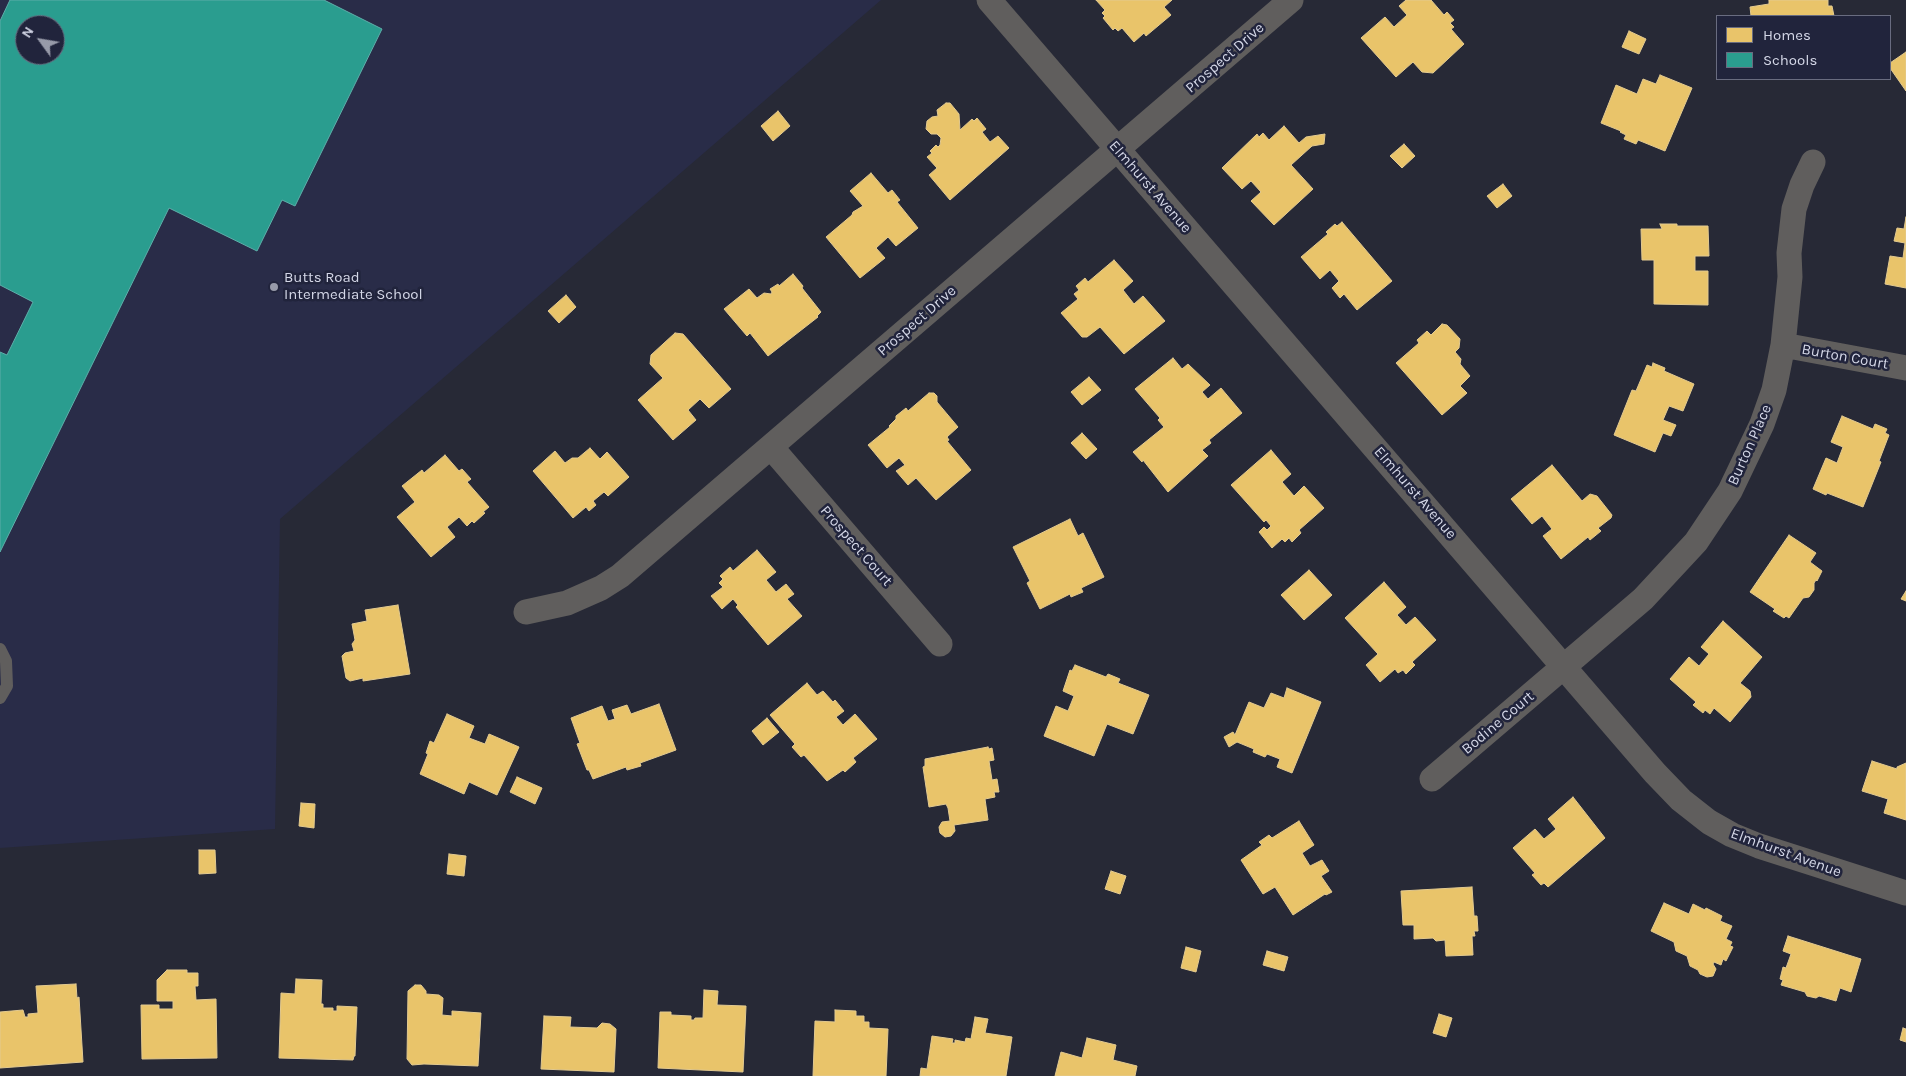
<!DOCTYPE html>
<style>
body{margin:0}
#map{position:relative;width:1906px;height:1076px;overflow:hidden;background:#272936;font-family:Karla,sans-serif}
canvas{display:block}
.legend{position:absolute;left:1716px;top:15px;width:175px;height:65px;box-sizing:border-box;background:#21243c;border:1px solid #696c80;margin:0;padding:6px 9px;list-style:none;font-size:15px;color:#d4d7e7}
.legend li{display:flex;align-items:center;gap:10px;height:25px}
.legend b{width:25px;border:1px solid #696c80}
.north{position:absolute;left:15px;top:15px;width:50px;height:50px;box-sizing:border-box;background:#21243c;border:1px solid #696c80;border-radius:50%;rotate:302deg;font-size:14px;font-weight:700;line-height:20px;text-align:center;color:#d4d7e7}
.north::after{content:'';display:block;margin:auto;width:18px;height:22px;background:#979aa9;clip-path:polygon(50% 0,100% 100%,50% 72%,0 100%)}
</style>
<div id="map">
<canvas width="1906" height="1076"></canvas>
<ul class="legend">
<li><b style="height:14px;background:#e9c46a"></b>Homes</li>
<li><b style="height:14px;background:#2a9d8f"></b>Schools</li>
</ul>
<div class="north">N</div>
</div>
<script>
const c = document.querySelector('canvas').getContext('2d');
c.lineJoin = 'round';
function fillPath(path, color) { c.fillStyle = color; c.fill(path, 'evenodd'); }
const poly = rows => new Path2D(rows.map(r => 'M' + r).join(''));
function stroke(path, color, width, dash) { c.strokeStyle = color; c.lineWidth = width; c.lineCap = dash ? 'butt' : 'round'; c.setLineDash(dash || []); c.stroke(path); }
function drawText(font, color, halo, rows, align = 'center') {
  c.font = font + ' Karla,sans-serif'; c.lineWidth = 5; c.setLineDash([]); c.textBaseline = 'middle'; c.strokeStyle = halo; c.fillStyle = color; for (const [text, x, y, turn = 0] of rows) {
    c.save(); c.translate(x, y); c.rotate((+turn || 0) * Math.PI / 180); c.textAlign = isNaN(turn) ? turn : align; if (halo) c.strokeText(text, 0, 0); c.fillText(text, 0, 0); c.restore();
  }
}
fillPath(poly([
 [0,0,881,0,280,519,275,829,0,848],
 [25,25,55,25,55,55,25,55]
]), '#292c48');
const homes = poly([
 [1096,0,1172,0,1164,7,1171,15,1146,36,1144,33,1134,42,1122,28,1118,31,1115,28,1113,30,1103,18,1105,16,1102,13,1105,10,1096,0],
 [1406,0,1431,0,1444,15,1447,12,1454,20,1450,23,1454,27,1451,29,1464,44,1433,73,1422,72,1413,62,1396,77,1361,38,1385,17,1394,27,1407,15,1399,6,1406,0],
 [1769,0,1828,0,1828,6,1832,6,1834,16,1751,16,1750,7,1769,4,1769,0],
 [1629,31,1646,39,1639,54,1622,47,1629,31],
 [1906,52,1906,91,1890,68,1890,63,1906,52],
 [1660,75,1692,88,1665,151,1638,140,1636,144,1624,139,1626,135,1620,132,1621,131,1601,123,1616,85,1637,94,1643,79,1656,84,1660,75],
 [946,103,950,103,959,114,960,130,972,119,974,121,977,118,986,129,982,132,990,142,998,136,1009,148,950,200,929,175,937,168,927,157,932,153,930,151,936,145,938,147,940,145,941,138,937,134,931,134,926,129,927,121,932,117,938,116,937,110,946,103],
 [778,111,790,126,773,141,761,126,778,111],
 [1284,126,1299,143,1306,137,1325,134,1324,144,1312,146,1291,165,1313,189,1274,225,1251,201,1261,192,1251,181,1242,189,1222,168,1257,134,1259,137,1263,133,1269,140,1284,126],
 [1404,144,1415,156,1402,168,1390,156,1404,144],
 [871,173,888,193,892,190,900,200,897,202,918,228,896,246,888,237,876,248,885,258,860,278,826,237,852,215,853,212,863,206,850,191,871,173],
 [1503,184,1512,196,1497,208,1487,196,1503,184],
 [1906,217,1906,288,1885,284,1890,256,1903,258,1905,243,1894,241,1897,228,1904,229,1906,217],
 [1342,222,1392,281,1357,310,1344,294,1340,298,1332,288,1339,281,1330,270,1320,279,1301,257,1328,234,1326,232,1335,224,1337,226,1342,222],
 [1660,224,1677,224,1677,226,1708,226,1709,256,1695,256,1695,271,1708,271,1708,305,1654,304,1654,260,1642,260,1641,229,1662,229,1660,224],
 [1114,260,1133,281,1123,290,1134,304,1143,296,1165,321,1124,354,1100,327,1087,337,1082,337,1061,313,1078,299,1074,294,1079,290,1076,286,1085,278,1088,282,1114,260],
 [793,274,803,286,802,288,821,312,817,316,818,317,768,356,750,333,747,336,724,309,749,289,757,298,764,293,771,294,772,292,770,289,778,284,779,286,793,274],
 [566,295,576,307,559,323,548,311,566,295],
 [1442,324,1447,325,1460,339,1459,348,1455,352,1461,359,1460,364,1470,376,1460,386,1467,393,1442,415,1396,363,1419,343,1417,340,1427,331,1431,335,1442,324],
 [675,333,683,334,731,389,709,408,700,399,688,410,696,420,673,440,638,400,663,378,650,364,651,355,675,333],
 [1173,358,1182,369,1188,364,1210,385,1202,392,1208,399,1221,388,1242,413,1209,440,1211,443,1202,450,1208,456,1168,492,1143,460,1142,462,1133,452,1164,427,1158,420,1160,418,1135,389,1173,358],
 [1653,363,1665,368,1664,371,1694,384,1683,411,1669,406,1663,420,1676,425,1671,436,1663,433,1655,452,1614,435,1632,390,1636,391,1647,365,1652,367,1653,363],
 [1089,377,1101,390,1082,405,1071,392,1089,377],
 [929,393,934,393,937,396,937,402,958,427,947,437,949,440,947,441,971,470,936,500,916,478,908,485,896,471,905,465,899,458,887,468,868,445,890,427,889,426,896,419,896,416,906,408,908,411,929,393],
 [1842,416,1873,429,1875,424,1887,429,1885,433,1889,435,1879,461,1881,462,1863,507,1827,493,1826,495,1813,489,1826,458,1837,463,1843,447,1831,442,1842,416],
 [1082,433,1097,449,1086,459,1071,443,1082,433],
 [590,448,600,459,607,452,629,477,608,496,604,492,593,501,596,505,589,511,586,507,573,518,533,471,555,451,565,463,572,458,578,458,590,448],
 [1271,450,1291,474,1282,482,1294,496,1304,486,1324,508,1299,530,1301,533,1292,542,1289,538,1285,542,1282,539,1272,548,1259,532,1264,527,1267,530,1271,526,1266,520,1264,522,1231,485,1271,450],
 [445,455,459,471,462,469,471,479,467,482,489,507,483,512,485,513,474,523,472,521,467,526,459,517,447,527,455,537,431,557,397,517,415,502,402,486,422,470,424,473,445,455],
 [1552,465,1582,501,1590,494,1597,496,1612,515,1611,518,1598,528,1601,531,1590,540,1588,537,1561,559,1543,536,1552,529,1542,516,1532,524,1511,499,1552,465],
 [1070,519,1078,536,1083,533,1104,577,1081,588,1083,592,1071,597,1070,594,1040,609,1027,583,1030,581,1013,547,1070,519],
 [1789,535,1816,553,1810,562,1822,571,1817,581,1816,580,1814,583,1814,590,1809,597,1803,598,1789,618,1786,616,1784,618,1773,611,1775,609,1750,592,1789,535],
 [757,550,776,572,766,580,776,592,786,584,794,594,787,599,802,616,768,645,736,607,738,605,733,599,722,609,711,596,723,587,719,583,723,579,720,576,730,567,733,571,757,550],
 [1309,570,1332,595,1304,620,1281,595,1309,570],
 [1384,582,1406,607,1397,615,1406,625,1415,617,1436,640,1412,662,1415,665,1406,674,1403,670,1398,673,1395,669,1380,682,1366,665,1378,654,1345,618,1384,582],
 [1906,591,1906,601,1901,599,1906,591],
 [398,605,410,674,363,681,363,678,350,681,346,678,342,656,345,653,354,651,352,644,355,640,352,624,367,621,365,610,398,605],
 [1723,621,1762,657,1740,683,1750,691,1751,697,1730,722,1714,708,1710,714,1705,710,1703,713,1693,705,1696,702,1670,679,1689,657,1699,666,1709,654,1701,647,1723,621],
 [1075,665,1106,677,1108,674,1120,679,1118,683,1149,695,1133,734,1107,724,1094,756,1044,736,1056,706,1068,711,1074,696,1063,691,1070,670,1072,671,1075,665],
 [807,683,817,695,823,691,833,702,835,700,844,711,836,717,843,725,855,714,877,739,853,758,856,762,845,772,843,770,827,781,804,755,801,757,792,747,795,744,770,715,807,683],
 [1287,688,1321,702,1292,773,1277,767,1280,759,1267,754,1265,757,1253,752,1254,749,1237,742,1229,747,1224,737,1233,732,1235,735,1249,702,1264,708,1271,693,1284,698,1287,688],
 [659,704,676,750,640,763,641,766,627,770,626,767,593,779,589,770,587,770,577,744,580,743,571,718,602,706,608,721,615,719,612,710,627,705,631,714,659,704],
 [447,714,474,726,469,738,485,744,489,734,519,747,497,795,469,782,464,794,420,774,428,754,426,753,430,741,434,743,447,714],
 [767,718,779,732,763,745,752,731,767,718],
 [988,747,989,749,992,748,994,760,989,761,992,780,997,779,999,792,994,792,995,797,985,799,988,820,954,825,955,831,951,836,945,837,940,833,939,827,942,822,950,821,948,808,946,804,929,807,923,767,925,766,925,759,988,747],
 [1872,761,1897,769,1897,767,1906,763,1906,820,1884,813,1888,799,1862,791,1872,761],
 [517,777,542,788,535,804,510,792,517,777],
 [1573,797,1605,838,1548,887,1544,883,1541,885,1532,875,1535,873,1513,848,1535,829,1544,839,1556,829,1548,819,1573,797],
 [301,803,315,804,314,828,299,826,301,803],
 [1299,821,1314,845,1302,853,1310,866,1322,860,1329,871,1321,876,1332,892,1326,895,1325,894,1293,915,1275,887,1263,894,1241,860,1262,845,1259,842,1269,835,1272,838,1299,821],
 [199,850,215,850,216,873,199,874,199,850],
 [449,854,466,856,464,876,447,874,449,854],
 [1111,871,1126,876,1120,894,1105,889,1111,871],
 [1472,887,1474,916,1477,916,1478,931,1474,931,1475,936,1472,936,1473,955,1446,956,1445,940,1436,941,1433,938,1414,939,1414,925,1403,925,1401,891,1472,887],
 [1664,903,1689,914,1693,904,1705,910,1706,908,1722,916,1720,921,1732,926,1726,939,1732,942,1730,946,1733,947,1726,961,1723,959,1721,965,1714,962,1713,964,1716,969,1713,976,1707,977,1700,974,1698,970,1690,966,1687,956,1676,951,1674,942,1651,931,1664,903],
 [1788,936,1861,959,1851,992,1840,988,1836,1001,1819,996,1816,998,1807,996,1805,992,1781,985,1783,980,1780,979,1783,967,1786,968,1791,954,1783,951,1788,936],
 [1186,947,1201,951,1196,972,1181,968,1186,947],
 [1267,951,1288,957,1284,971,1263,965,1267,951],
 [167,970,187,970,187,973,198,973,198,986,195,986,196,1000,216,999,217,1058,142,1059,141,1005,159,1005,159,1009,173,1009,173,1001,157,1001,157,980,167,970],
 [296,979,322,980,321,1004,323,1004,323,1008,333,1008,333,1011,337,1011,337,1006,357,1007,355,1056,354,1056,353,1060,279,1058,281,993,295,994,296,979],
 [76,984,77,998,79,997,83,1062,0,1068,0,1012,23,1010,25,1017,28,1017,28,1014,38,1013,36,986,76,984],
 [415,985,421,985,426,991,426,994,439,995,443,998,442,1015,452,1016,452,1011,481,1013,478,1066,424,1064,412,1065,407,1059,408,991,415,985],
 [704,990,718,991,717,1005,746,1006,743,1072,658,1068,660,1012,671,1012,671,1015,691,1016,691,1020,694,1020,695,1018,703,1018,704,990],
 [835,1010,856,1011,856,1016,864,1016,864,1022,869,1022,869,1028,888,1029,886,1076,813,1076,815,1021,835,1022,835,1010],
 [1439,1014,1452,1018,1446,1037,1433,1033,1439,1014],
 [544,1016,571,1017,570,1027,597,1028,602,1023,610,1024,616,1029,614,1072,541,1069,544,1016],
 [975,1017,988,1019,985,1033,1012,1037,1006,1076,920,1076,921,1068,927,1069,932,1036,953,1039,952,1043,955,1043,955,1040,965,1042,966,1038,971,1039,975,1017],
 [1903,1028,1906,1029,1906,1042,1900,1040,1903,1028],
 [1087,1038,1116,1045,1113,1060,1137,1066,1135,1076,1055,1076,1061,1052,1082,1058,1087,1038]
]);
fillPath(homes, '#e9c46a');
stroke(homes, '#e3ca90', 1);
const schools = poly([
 [10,0,324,0,382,29,295,206,282,200,257,251,169,208,0,552,0,352,7,355,33,302,0,285,0,21,10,0],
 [25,25,55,25,55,55,25,55,25,25]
]);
fillPath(schools, '#2a9d8f');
stroke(schools, '#5daea9', 1);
stroke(poly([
 [0,649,6,661,7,686,0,698]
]), '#605e5d', 12);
stroke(poly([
 [989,0,1655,773,1681,800,1709,822,1732,835,1759,846,1906,893],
 [1783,345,1906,368],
 [771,447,940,644],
 [526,612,567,603,601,588,620,576,1291,0],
 [1432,779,1643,599,1696,542,1730,491,1762,424,1774,390,1783,345,1790,277,1789,253,1794,209,1802,185,1813,162]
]), '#605e5d', 25);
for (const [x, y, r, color] of [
 [274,287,5,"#979aa9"]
]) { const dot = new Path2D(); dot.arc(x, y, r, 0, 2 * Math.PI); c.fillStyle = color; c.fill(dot); stroke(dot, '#21243c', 2); }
drawText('15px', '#d4d7e7', '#21243c', [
 ["Prospect Drive",1225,58,-41],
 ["Elmhurst Avenue",1150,187,49],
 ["Prospect Drive",917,321,-41],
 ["Burton Court",1845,357,10],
 ["Burton Place",1750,445,-66],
 ["Elmhurst Avenue",1415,493,49],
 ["Prospect Court",856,546,49],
 ["Bodine Court",1498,723,-40],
 ["Elmhurst Avenue",1786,853,20]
]);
drawText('15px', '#d4d7e7', '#21243c', [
 ["Butts Road",284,278],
 ["Intermediate School",284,295]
], 'left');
</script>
